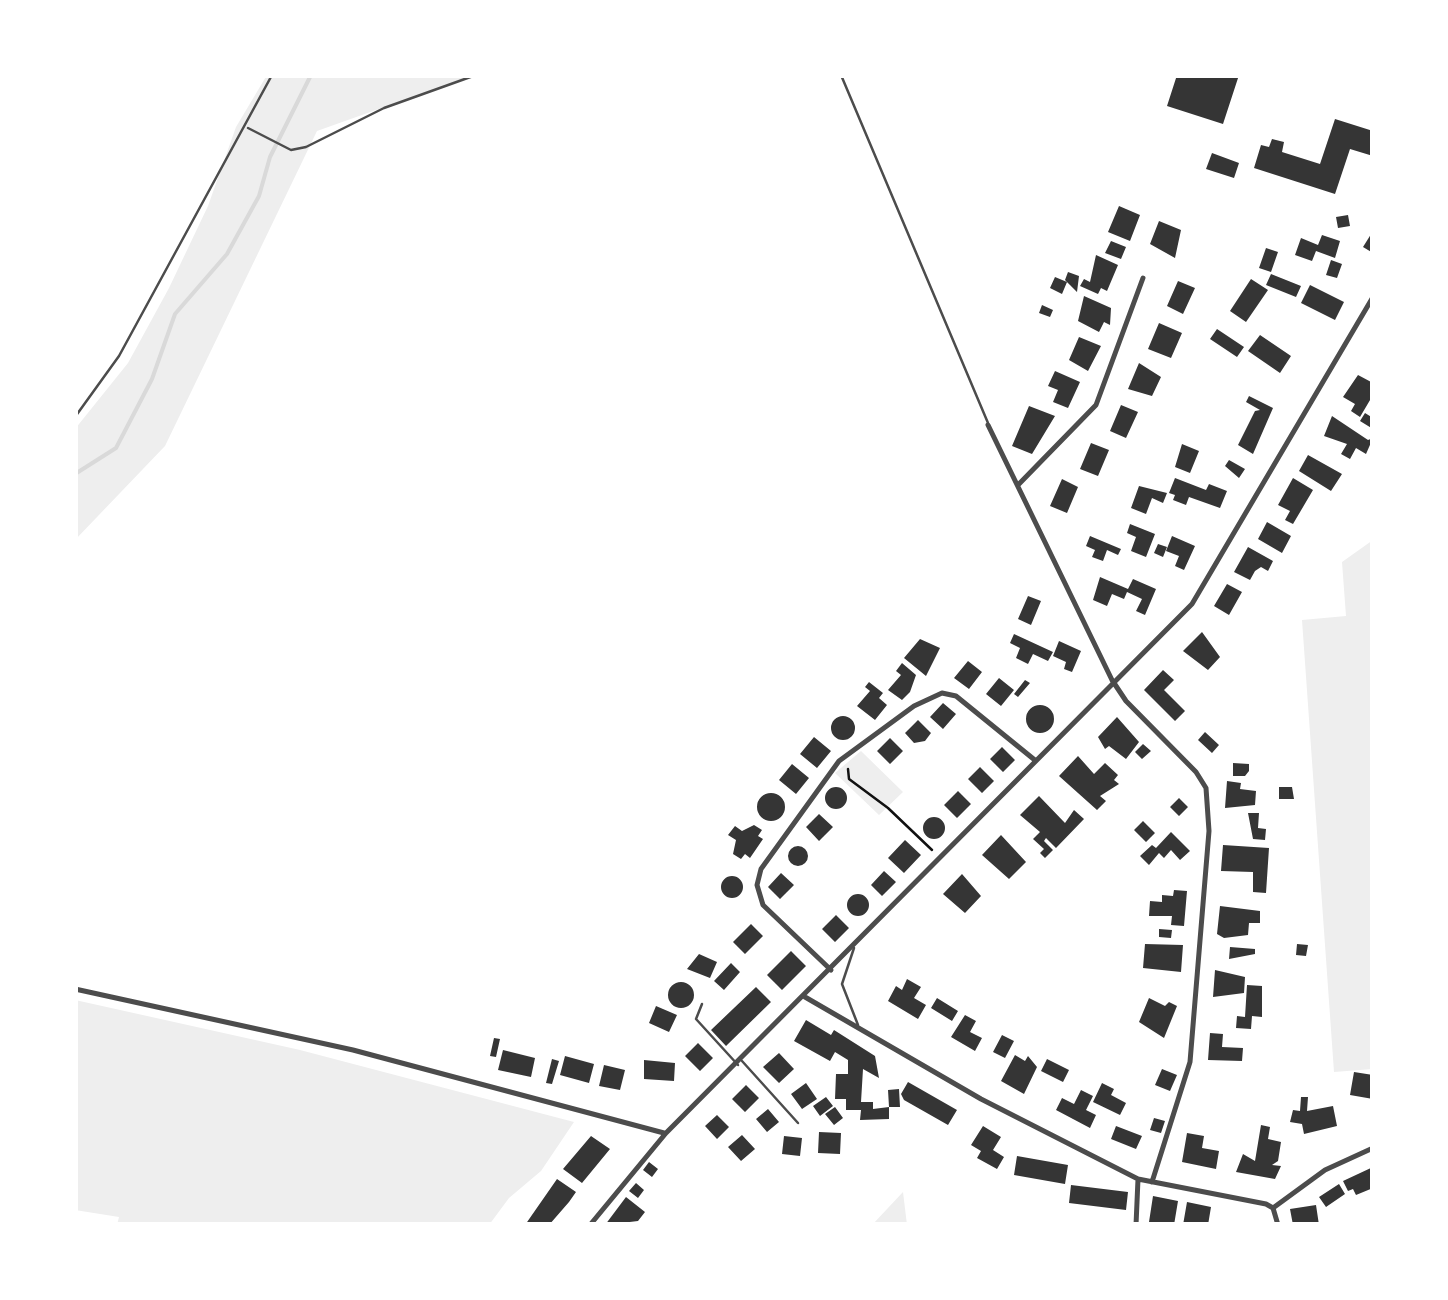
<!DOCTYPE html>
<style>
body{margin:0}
#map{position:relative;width:1448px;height:1300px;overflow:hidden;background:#fff;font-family:Lato,sans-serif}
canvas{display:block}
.frame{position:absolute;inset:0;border:78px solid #fff;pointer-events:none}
</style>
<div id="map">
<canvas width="1448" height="1300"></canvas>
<div class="frame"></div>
</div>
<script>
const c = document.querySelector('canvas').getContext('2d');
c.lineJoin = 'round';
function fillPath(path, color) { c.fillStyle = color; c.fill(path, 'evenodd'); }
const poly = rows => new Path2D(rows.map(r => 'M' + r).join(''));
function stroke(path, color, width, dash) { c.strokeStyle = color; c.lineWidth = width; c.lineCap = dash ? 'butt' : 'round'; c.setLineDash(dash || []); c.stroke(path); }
fillPath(poly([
 [267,75,474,75,317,131,165,446,75,540,75,429,128,363,169,288,208,206,236,127],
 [1373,540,1373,1069,1334,1072,1302,620,1346,616,1342,562],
 [861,751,903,792,879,815,835,773],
 [75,1000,300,1050,574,1122,541,1171,509,1198,489,1225,117,1225,119,1217,75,1210],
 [903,1192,907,1225,872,1225]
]), '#eee');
stroke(poly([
 [75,474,116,448,152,379,175,314,227,254,259,196,270,157,311,75]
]), '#d9d9d9', 4);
fillPath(poly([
 [1177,75,1239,75,1223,124,1167,106],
 [1335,119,1373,131,1373,156,1350,149,1335,194,1254,168,1261,145,1269,147,1272,139,1284,142,1282,152,1320,164],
 [1212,153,1239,163,1234,178,1206,169],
 [1119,206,1140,215,1130,241,1108,232],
 [1348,215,1350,226,1338,228,1336,217],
 [1159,221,1181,230,1175,258,1150,244],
 [1373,231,1373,253,1363,247],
 [1322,235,1340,241,1335,258,1316,251,1312,261,1295,255,1301,238,1318,245],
 [1111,241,1126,247,1121,259,1105,253],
 [1266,248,1278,252,1271,272,1259,268],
 [1096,255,1118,265,1107,291,1101,288,1098,294,1080,286,1084,279,1090,282],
 [1331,260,1342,264,1337,278,1326,275],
 [1068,272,1079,276,1077,292,1065,280],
 [1271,274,1301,286,1296,297,1266,285],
 [1055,277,1067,282,1062,294,1050,288],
 [1251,279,1268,290,1246,322,1230,311],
 [1178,281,1195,288,1183,314,1167,306],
 [1310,285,1344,302,1335,320,1301,303],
 [1084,296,1111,308,1110,325,1104,322,1099,332,1078,321],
 [1042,305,1053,310,1050,317,1039,313],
 [1159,323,1182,333,1171,358,1148,349],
 [1217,329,1244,347,1237,357,1210,339],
 [1260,335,1291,356,1280,373,1248,351],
 [1079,337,1101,346,1088,371,1069,360],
 [1139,363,1161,377,1152,396,1128,389],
 [1055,371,1080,382,1068,408,1053,402,1058,390,1048,386],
 [1358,375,1373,383,1373,395,1360,417,1351,411,1355,404,1343,397],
 [1249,396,1273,408,1253,454,1238,445,1255,411,1260,410,1246,402],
 [1121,405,1138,412,1126,438,1110,431],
 [1029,406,1055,416,1032,454,1012,446],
 [1365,413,1373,418,1373,429,1360,421],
 [1332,416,1368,440,1373,438,1366,454,1356,448,1350,459,1341,454,1347,444,1324,436],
 [1091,443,1109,450,1098,476,1080,469],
 [1182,444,1199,451,1190,473,1175,467],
 [1308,455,1342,474,1331,491,1299,471],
 [1229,460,1245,469,1239,478,1225,466],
 [1175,478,1206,490,1209,484,1227,491,1220,508,1189,497,1186,505,1173,500,1175,495,1169,493],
 [1293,478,1313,490,1293,524,1285,520,1290,511,1278,505],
 [1062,479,1078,487,1067,513,1050,506],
 [1139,486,1167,493,1163,503,1152,498,1146,514,1131,508],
 [1267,522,1291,536,1282,553,1258,539],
 [1130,524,1155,534,1146,557,1131,551,1136,537,1127,533],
 [1090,536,1121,549,1118,555,1107,550,1103,561,1092,557,1095,550,1086,546],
 [1172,536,1195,546,1184,570,1175,566,1179,556,1166,551],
 [1158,544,1167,547,1163,557,1154,553],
 [1248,547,1273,561,1268,571,1261,567,1255,571,1250,580,1234,572],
 [1100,577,1128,589,1133,579,1156,589,1145,615,1136,611,1142,599,1127,592,1124,599,1112,594,1107,606,1093,600],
 [1227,584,1242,592,1229,615,1214,606],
 [1028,596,1041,601,1031,625,1018,619],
 [1202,632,1220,657,1208,670,1183,651],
 [1014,634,1053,652,1048,661,1033,654,1028,664,1016,658,1020,648,1010,643],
 [920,639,940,648,926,676,904,658],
 [1059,641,1081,651,1072,672,1064,669,1066,662,1053,656],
 [968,661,982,672,969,689,954,678],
 [902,663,916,675,910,692,902,700,888,690,901,675,896,671],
 [1163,670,1174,680,1164,690,1185,711,1175,721,1144,690],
 [999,678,1014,690,1001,706,986,694],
 [1025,680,1030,683,1018,697,1014,694],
 [869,682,883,693,879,698,887,705,875,720,857,706,870,691,865,687],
 [943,703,956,714,943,729,930,717],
 '1026 719a14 14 0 1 1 28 0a14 14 0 1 1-28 0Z',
 '831 728a12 12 0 1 1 24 0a12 12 0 1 1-24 0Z',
 [1117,717,1139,742,1126,759,1109,746,1105,749,1098,737],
 [918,720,931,733,925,741,914,743,905,733],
 [1205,732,1219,745,1212,753,1198,740],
 [814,737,831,751,817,768,800,754],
 [890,738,903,751,890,764,877,751],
 [1143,744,1151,751,1142,759,1135,752],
 [1002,747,1015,760,1003,772,990,759],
 [1078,756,1094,774,1105,763,1118,775,1114,780,1119,784,1100,796,1106,801,1097,810,1059,776],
 [1233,763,1249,764,1249,771,1245,776,1233,776],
 [792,764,809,778,796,794,779,780],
 [980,767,994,781,982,793,968,779],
 [1227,781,1241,783,1240,789,1256,791,1255,805,1225,808],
 [1279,787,1292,787,1294,799,1279,799],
 '825 798a11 11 0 1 1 22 0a11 11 0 1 1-22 0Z',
 [958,791,971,804,957,818,944,805],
 '757 807a14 14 0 1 1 28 0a14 14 0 1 1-28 0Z',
 [1039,796,1065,823,1074,810,1084,819,1056,848,1046,838,1044,841,1053,850,1045,858,1040,853,1044,849,1033,839,1040,832,1020,815],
 [1179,798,1188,807,1179,816,1170,807],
 [1248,813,1259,813,1258,828,1266,829,1265,840,1253,839],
 [819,814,833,827,819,841,806,827],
 '923 828a11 11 0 1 1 22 0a11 11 0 1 1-22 0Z',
 [1143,821,1155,833,1146,842,1134,830],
 [754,825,762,830,758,836,763,839,750,858,745,854,741,859,733,854,736,840,728,835,735,826,742,831],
 [1171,832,1190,851,1180,860,1171,850,1164,858,1159,853,1149,865,1140,856,1152,845,1156,848],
 [1001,835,1026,862,1009,879,982,855],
 [905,840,921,855,904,873,888,858],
 [1223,845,1269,848,1266,893,1253,892,1253,872,1221,871],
 '788 856a10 10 0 1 1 20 0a10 10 0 1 1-20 0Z',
 [884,871,896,882,882,896,871,885],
 [781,873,794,885,780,899,768,887],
 [962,874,981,896,965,913,943,894],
 '721 887a11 11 0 1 1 22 0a11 11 0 1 1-22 0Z',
 [1174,890,1187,891,1184,926,1171,925,1172,916,1149,916,1150,901,1162,902,1162,895,1173,896],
 '847 905a11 11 0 1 1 22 0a11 11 0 1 1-22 0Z',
 [1220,906,1260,911,1260,923,1249,923,1248,935,1224,938,1217,934],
 [836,915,849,928,835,942,822,929],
 [751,924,763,936,745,954,733,942],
 [1159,929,1172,930,1171,938,1159,937],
 [1145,944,1183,945,1181,972,1143,968],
 [1297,944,1308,945,1306,956,1296,955],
 [1230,947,1255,949,1255,954,1229,959],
 [791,951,806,966,782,990,767,975],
 [699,954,717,962,710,978,687,969],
 [731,963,740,972,724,990,714,981],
 [1215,970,1245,977,1244,993,1213,997],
 [907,979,921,987,914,998,926,1005,918,1019,888,1001,896,986,902,990],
 '668 995a13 13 0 1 1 26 0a13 13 0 1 1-26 0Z',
 [1247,985,1262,986,1262,1017,1252,1016,1251,1029,1236,1028,1237,1016,1245,1017],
 [756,987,771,1002,726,1046,711,1030],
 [937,998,958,1011,952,1021,931,1008],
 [1149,998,1165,1006,1169,1002,1177,1006,1164,1038,1139,1022],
 [656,1006,677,1015,669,1032,649,1023],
 [965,1015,976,1021,970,1032,982,1038,975,1051,951,1037],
 [806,1020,831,1035,834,1030,875,1056,879,1078,863,1069,861,1102,873,1102,873,1109,889,1107,888,1090,899,1089,900,1107,889,1107,889,1119,860,1120,861,1110,846,1110,846,1099,835,1099,836,1074,848,1074,848,1060,835,1052,830,1061,794,1041],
 [1210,1033,1223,1034,1222,1047,1243,1048,1242,1061,1208,1060],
 [1002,1035,1014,1041,1005,1058,993,1052],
 [494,1038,500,1039,496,1057,490,1056],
 [698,1043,713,1058,700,1071,685,1056],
 [503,1050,535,1058,531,1077,498,1070],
 [779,1053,794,1069,779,1083,763,1067],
 [1015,1055,1025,1061,1028,1056,1037,1067,1024,1094,1001,1081],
 [565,1056,594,1064,589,1083,560,1075],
 [552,1059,559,1061,552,1084,546,1083],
 [1047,1059,1069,1070,1063,1082,1041,1071],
 [644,1060,675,1063,674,1081,644,1079],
 [604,1065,625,1070,620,1090,599,1086],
 [1162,1069,1177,1075,1170,1091,1155,1085],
 [1354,1072,1373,1075,1373,1099,1350,1095],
 [908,1082,957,1110,948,1125,904,1100,901,1094],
 [806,1083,817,1099,802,1109,791,1094],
 [1102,1083,1114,1089,1111,1095,1126,1103,1120,1115,1093,1102],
 [746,1085,759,1098,745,1112,732,1099],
 [1081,1090,1093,1096,1086,1110,1096,1115,1090,1128,1056,1110,1062,1098,1074,1104],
 [826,1097,833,1106,820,1116,813,1106],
 [1301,1097,1308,1097,1307,1111,1333,1106,1337,1126,1304,1134,1302,1124,1290,1122,1293,1110,1300,1111],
 [835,1107,843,1118,834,1125,825,1114],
 [768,1109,779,1122,767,1132,756,1119],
 [717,1115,729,1127,717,1139,705,1126],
 [1154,1118,1165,1121,1161,1133,1150,1130],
 [1261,1125,1270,1127,1268,1139,1281,1142,1278,1161,1272,1165,1281,1166,1275,1179,1236,1172,1243,1154,1255,1161],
 [983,1126,1001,1137,993,1150,1004,1157,997,1169,977,1158,981,1151,971,1145],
 [1116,1126,1142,1136,1136,1149,1111,1139],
 [819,1132,841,1133,840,1154,818,1153],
 [1187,1133,1204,1136,1202,1148,1219,1151,1216,1169,1182,1162],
 [742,1135,755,1149,741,1161,728,1147],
 [591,1136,610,1149,582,1183,563,1169],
 [784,1136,802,1138,800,1156,782,1154],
 [1017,1156,1068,1165,1065,1184,1014,1175],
 [649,1162,658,1169,652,1177,643,1170],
 [1373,1167,1373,1188,1356,1195,1353,1189,1348,1191,1343,1181],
 [557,1179,576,1192,569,1202,549,1225,525,1225],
 [636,1183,644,1190,638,1198,629,1191],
 [1339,1184,1345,1194,1326,1207,1319,1197],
 [1071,1185,1128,1192,1126,1210,1069,1203],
 [1153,1196,1178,1201,1174,1225,1149,1222],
 [626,1197,645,1212,638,1221,605,1225],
 [1187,1202,1211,1207,1208,1225,1183,1225],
 [1316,1205,1319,1225,1293,1225,1290,1209]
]), '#353535');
stroke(poly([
 [848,769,849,779,888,808,932,850]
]), '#111', 2.5);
stroke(poly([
 [841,75,988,423],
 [248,128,291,150,306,147,384,108,476,75],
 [75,417,119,356,272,75],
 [854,948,842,984,858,1025],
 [702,1004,696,1019,738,1065],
 [742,1061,798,1123]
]), '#4c4c4c', 2.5);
stroke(poly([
 [988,425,1112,680,1126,701,1196,772,1206,788,1209,831,1190,1062,1152,1182],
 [1018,485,1096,405,1143,278],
 [831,970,763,905,757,885,761,869,839,761,914,706,942,693,956,696,1036,761],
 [75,989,353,1050,664,1133],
 [805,997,981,1099,1138,1179,1266,1204,1273,1208,1278,1225],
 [1273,1208,1325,1170,1373,1148],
 [590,1225,666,1133,1192,604,1373,297],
 [1136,1225,1138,1179]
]), '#4c4c4c', 5);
</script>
